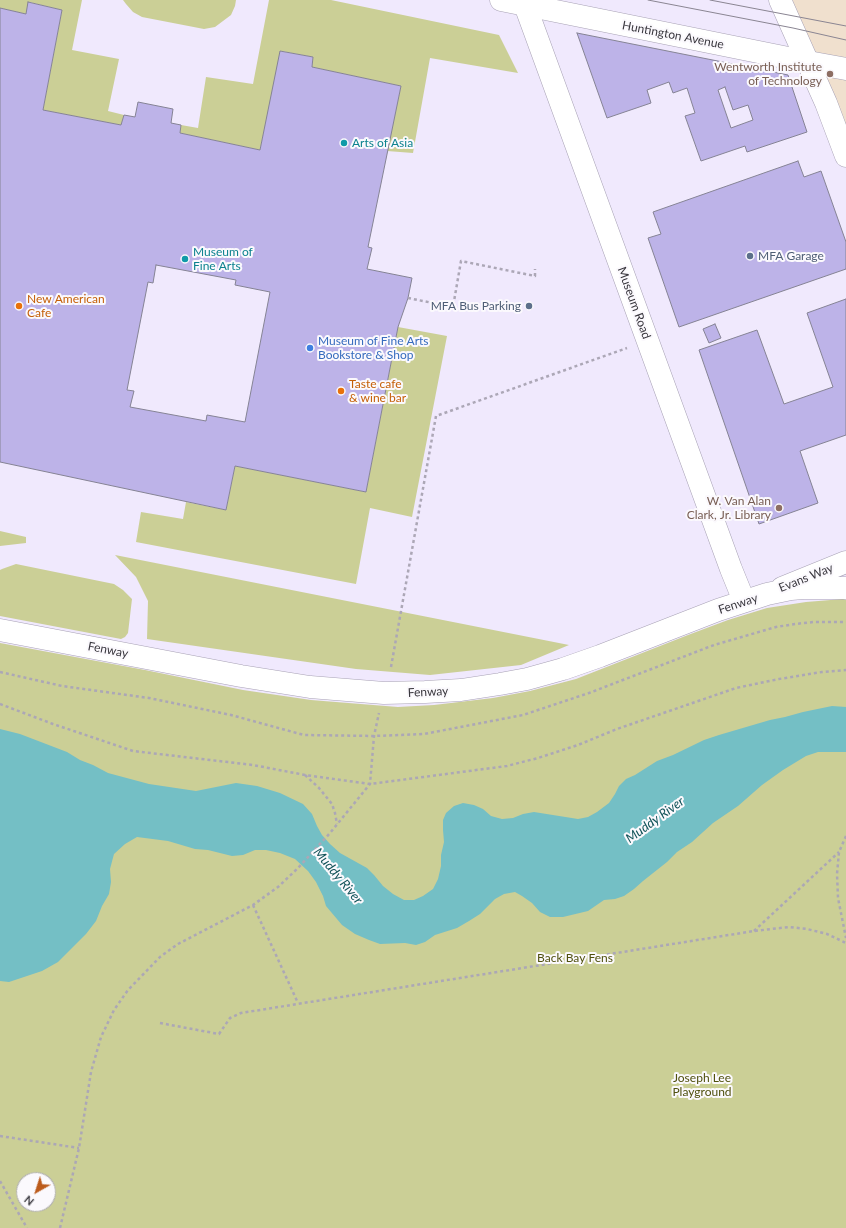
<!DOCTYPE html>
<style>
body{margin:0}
#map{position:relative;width:846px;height:1228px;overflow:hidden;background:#f0e9fd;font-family:Lato,sans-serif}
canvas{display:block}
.north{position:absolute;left:16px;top:1172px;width:40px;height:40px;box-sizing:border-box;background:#fbf9fd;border:1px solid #adabb0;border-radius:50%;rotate:219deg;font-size:11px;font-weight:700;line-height:16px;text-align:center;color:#38363d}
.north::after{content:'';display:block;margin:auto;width:14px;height:18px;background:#bc5b1c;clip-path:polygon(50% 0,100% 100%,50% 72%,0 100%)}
</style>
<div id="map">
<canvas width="846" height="1228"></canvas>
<div class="north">N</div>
</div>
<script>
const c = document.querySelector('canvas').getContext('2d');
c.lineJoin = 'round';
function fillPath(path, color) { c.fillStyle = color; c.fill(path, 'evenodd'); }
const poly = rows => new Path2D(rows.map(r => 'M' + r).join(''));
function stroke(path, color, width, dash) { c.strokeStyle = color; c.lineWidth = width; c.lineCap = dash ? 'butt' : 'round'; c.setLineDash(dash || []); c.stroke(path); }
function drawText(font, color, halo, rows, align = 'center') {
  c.font = font + ' Lato,sans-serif'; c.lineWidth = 4; c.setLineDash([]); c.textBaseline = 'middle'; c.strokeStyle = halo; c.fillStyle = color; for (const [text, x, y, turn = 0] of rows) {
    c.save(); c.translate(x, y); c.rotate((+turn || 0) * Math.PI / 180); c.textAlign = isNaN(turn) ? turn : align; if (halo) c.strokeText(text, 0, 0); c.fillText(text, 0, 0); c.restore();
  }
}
fillPath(poly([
 [780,0,846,0,846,156]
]), '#f0e0ce');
fillPath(poly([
 [0,0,82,0,72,50,119,59,108,111,124,115,121,125,43,110,62,10,29,2,26,14,0,8],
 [123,0,236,0,235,6,231,15,215,27,204,29,142,17,133,12,126,4],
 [269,0,331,0,499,35,518,73,430,58,413,153,387,151,401,86,312,67,313,57,281,51,260,150,180,133,181,125,198,128,206,77,253,84],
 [398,327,447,336,412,517,370,508,356,584,136,542,141,512,183,519,186,502,226,510,235,466,366,492],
 [0,531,26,537,26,543,0,546],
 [115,555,569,645,521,665,430,675,356,669,147,639,148,601,136,577],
 [16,564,114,584,123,590,132,599,128,633,125,637,121,639,0,616,0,570,2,569],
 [843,599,846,600,846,1228,0,1228,0,643,145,670,243,690,311,700,398,707,434,705,493,698,530,691,576,679,688,635,728,620,767,608,806,602],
 [24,1180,48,1180,48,1204,24,1204]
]), '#cbcf96');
fillPath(poly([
 [832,706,846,707,846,752,818,752,806,756,783,770,762,785,738,806,713,823,692,842,677,852,667,862,643,881,634,889,624,896,615,899,604,900,588,911,563,917,550,917,540,912,532,903,522,896,515,892,504,894,495,899,480,914,469,921,457,928,435,935,425,942,416,945,405,943,380,944,369,940,355,934,342,925,326,906,323,896,316,882,308,871,295,859,280,853,266,850,255,850,243,855,232,856,208,850,195,849,168,841,137,837,125,844,114,854,110,869,111,882,109,894,102,906,96,921,86,934,58,962,42,971,9,982,0,981,0,729,20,734,67,752,80,760,93,765,108,773,149,784,196,791,236,783,257,786,280,793,303,804,312,814,317,826,322,835,330,844,340,853,367,868,374,875,383,886,393,894,404,900,414,900,423,896,433,889,438,879,441,866,441,855,444,842,443,830,443,820,446,813,454,806,463,803,474,805,483,809,491,816,502,819,513,818,523,814,534,812,578,819,588,817,597,812,609,803,615,794,619,786,626,779,635,775,657,761,673,755,704,740,719,735,770,720,785,717,803,712]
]), '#74bfc5');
const building = poly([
 [28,2,62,10,43,110,121,125,124,115,135,117,138,102,173,109,171,123,181,125,180,133,260,150,280,51,313,57,312,67,401,86,368,247,372,248,367,269,412,278,408,298,398,327,366,492,235,466,226,510,0,462,0,8,26,14,28,2],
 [156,265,236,280,235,285,270,292,245,422,207,415,206,421,130,407,134,391,127,390,148,282,153,283,156,265],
 [577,33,788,75,807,132,747,152,745,146,701,161,685,116,695,113,687,88,673,93,669,82,647,90,651,103,607,118,577,33],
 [725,87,733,110,748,105,753,120,731,128,718,90,725,87],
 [798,161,804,177,821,171,846,242,846,269,679,327,648,238,661,234,653,212,798,161],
 [846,299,846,435,800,451,818,503,759,524,699,350,757,330,784,404,833,387,807,313,846,299],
 [715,324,721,338,709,343,703,329,715,324]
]);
fillPath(building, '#bdb3e8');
stroke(building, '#858394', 1);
const minor = poly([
 [525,5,731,569,744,601]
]);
const secondary = poly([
 [780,0,826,103,846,156],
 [782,588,846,562]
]);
const primary = poly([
 [501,0,808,62,846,69],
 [0,630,241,676,310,687,384,693,425,692,461,690,500,684,527,679,563,669,600,656,718,610,767,594,791,589,803,588,846,588]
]);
stroke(minor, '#a8a2b5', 23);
stroke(secondary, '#a8a2b5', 23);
stroke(primary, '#a8a2b5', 23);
stroke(poly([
 [408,298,453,307,461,261,535,276,535,269],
 [391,667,436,416,627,348],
 [0,672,62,686,149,698,231,715,304,735,374,736,424,734,523,715,589,693,714,645,776,627,795,624,814,622,846,622],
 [0,704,53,724,133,751,253,765,305,775,370,784,507,766,538,758,578,745,617,729,736,688,779,679,822,672,846,670],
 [305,775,319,788,332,804,335,813,337,824],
 [846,836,839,852,837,874,838,898,846,938],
 [253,905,298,1003],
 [754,931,839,852],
 [160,1023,219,1034,230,1018,241,1013,754,931,789,927,807,929,827,934,846,943],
 [0,1136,79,1148],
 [0,1181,27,1228],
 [60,1228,79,1148,91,1072,101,1037,114,1010,128,990,160,957,178,944,253,905,278,887,298,868,330,833,370,784,374,736,379,713]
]), '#aca7b6', 2.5, [3, 3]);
stroke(minor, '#fff', 22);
stroke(secondary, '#fff', 22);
stroke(primary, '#fff', 22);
stroke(poly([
 [648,0,793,28,846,40],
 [710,0,846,26]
]), '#8a8592', 1);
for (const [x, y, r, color] of [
 [830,74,4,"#8d6e63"],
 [344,143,4,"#0f9aa8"],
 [750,256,4,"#5c6f8a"],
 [185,259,4,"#0f9aa8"],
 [19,306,4,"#e8710a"],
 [529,306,4,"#5c6f8a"],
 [310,348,4,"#3f7fe0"],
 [341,391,4,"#e8710a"],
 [779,508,4,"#8d6e63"]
]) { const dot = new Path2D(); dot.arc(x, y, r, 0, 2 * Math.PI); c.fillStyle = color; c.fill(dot); stroke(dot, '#fbf9fd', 1.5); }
drawText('12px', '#38363d', '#fbf9fd', [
 ["Huntington Avenue",673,35,11],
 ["Museum Road",634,303,70],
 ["Evans Way",806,578,-22],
 ["Fenway",738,604,-18],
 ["Fenway",108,650,11],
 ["Fenway",428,692,-3]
]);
drawText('12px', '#785e54', '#fbf9fd', [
 ["Wentworth Institute",822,67],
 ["of Technology",822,81],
 ["W. Van Alan",771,501],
 ["Clark, Jr. Library",771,515]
], 'right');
drawText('12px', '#0d838f', '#fbf9fd', [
 ["Arts of Asia",352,143],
 ["Museum of",193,252],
 ["Fine Arts",193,266]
], 'left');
drawText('12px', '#4e5e75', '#fbf9fd', [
 ["MFA Garage",758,256],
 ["MFA Bus Parking",521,306,"right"]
], 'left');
drawText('12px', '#c56008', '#fbf9fd', [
 ["New American",27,299],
 ["Cafe",27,313],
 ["Taste cafe",349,384],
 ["& wine bar",349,398]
], 'left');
drawText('12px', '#366cbe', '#fbf9fd', [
 ["Museum of Fine Arts",318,341],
 ["Bookstore & Shop",318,355]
], 'left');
drawText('12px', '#50510f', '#fbf9fd', [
 ["Back Bay Fens",575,958],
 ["Joseph Lee",702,1078],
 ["Playground",702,1092]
]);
drawText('italic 13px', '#13545a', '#fbf9fd', [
 ["Muddy River",655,820,-36],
 ["Muddy River",338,876,50]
]);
</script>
